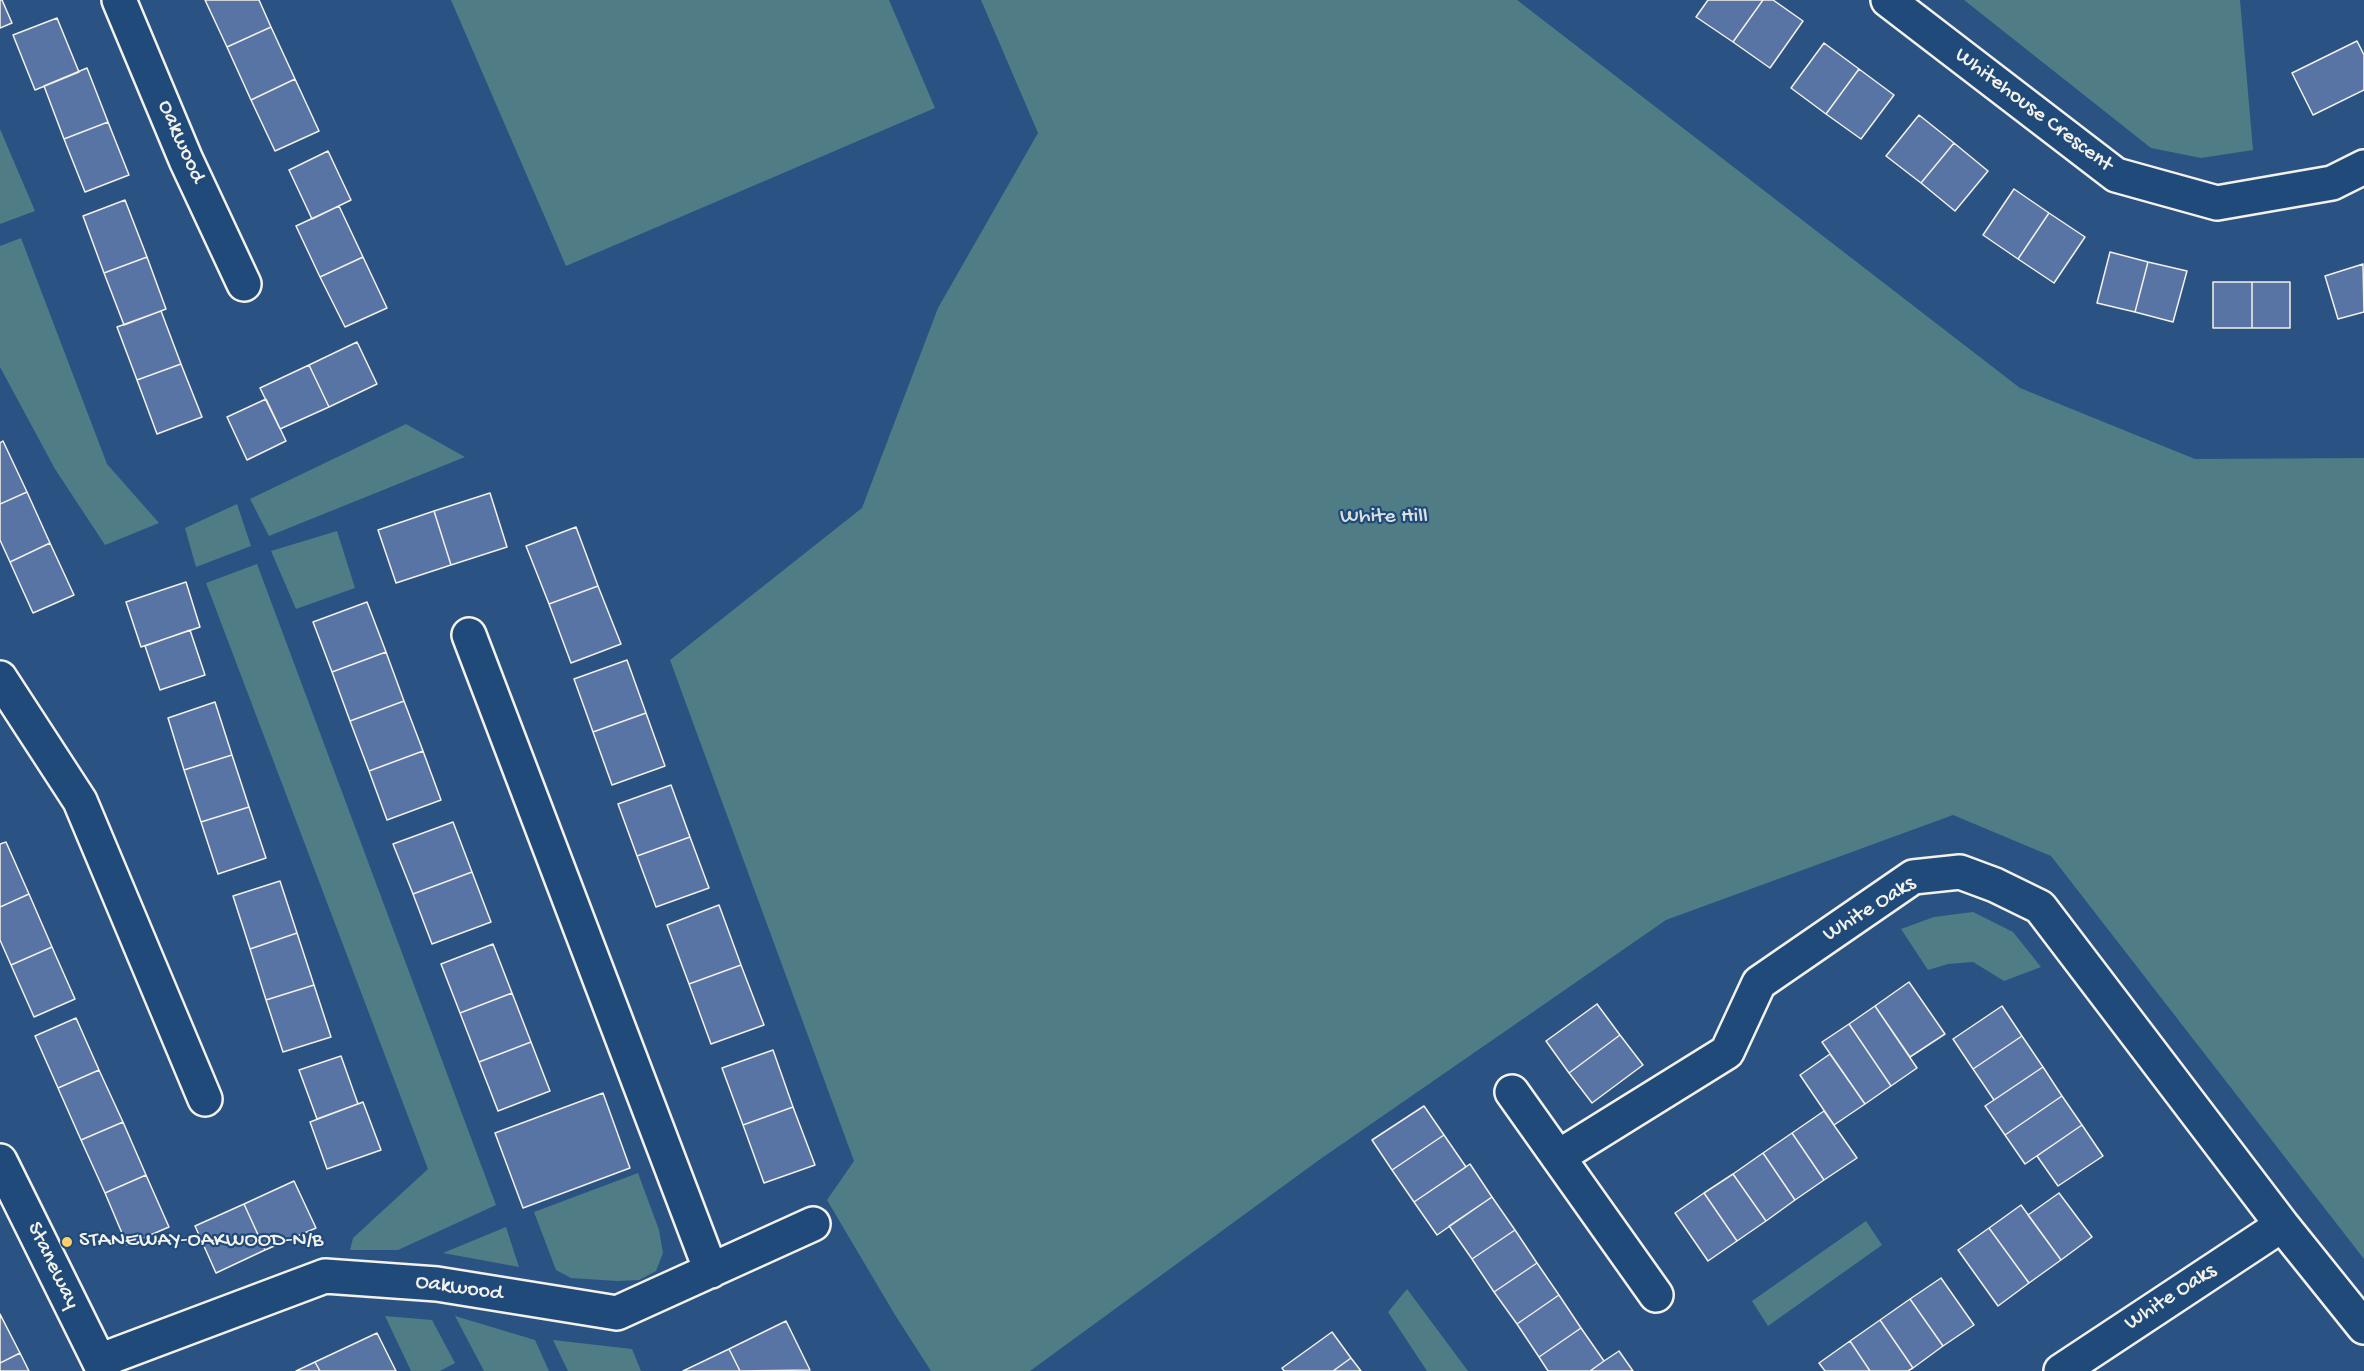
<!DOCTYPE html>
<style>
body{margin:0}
canvas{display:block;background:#2a5283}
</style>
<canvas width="2364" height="1371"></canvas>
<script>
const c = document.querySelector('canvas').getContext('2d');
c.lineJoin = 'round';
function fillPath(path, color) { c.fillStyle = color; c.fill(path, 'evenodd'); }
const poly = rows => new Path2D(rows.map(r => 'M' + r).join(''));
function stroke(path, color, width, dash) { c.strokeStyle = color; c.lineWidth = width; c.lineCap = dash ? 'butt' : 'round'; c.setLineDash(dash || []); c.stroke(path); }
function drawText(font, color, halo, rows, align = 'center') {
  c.font = font + ' "Gochi Hand",sans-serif'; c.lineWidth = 4.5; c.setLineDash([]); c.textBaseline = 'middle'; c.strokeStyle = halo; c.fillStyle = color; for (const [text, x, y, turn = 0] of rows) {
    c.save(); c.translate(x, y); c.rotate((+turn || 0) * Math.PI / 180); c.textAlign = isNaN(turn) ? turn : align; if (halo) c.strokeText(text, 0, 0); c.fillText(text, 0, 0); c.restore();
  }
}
fillPath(poly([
 [451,0,889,0,935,108,566,266],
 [981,0,1517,0,2020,388,2195,459,2364,458,2364,1259,2051,856,1953,815,1666,920,1319,1160,1030,1371,931,1371,895,1315,827,1200,854,1161,670,660,862,508,938,308,1038,133],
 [1964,0,2240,0,2253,150,2201,158,2151,148],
 [0,129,35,211,0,224],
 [21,238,107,464,159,523,105,545,55,469,0,367,0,246],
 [406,424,465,457,269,536,250,499],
 [237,504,251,546,196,567,185,528],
 [337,531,355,588,296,609,271,551],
 [257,564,496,1205,398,1250,350,1250,353,1238,428,1169,206,583],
 [1973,912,2013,932,2041,967,2004,981,1973,962,1948,964,1928,970,1901,929,1934,917],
 [638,1173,659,1230,663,1253,656,1271,639,1280,617,1281,571,1278,556,1270,534,1212],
 [1866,1221,1882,1245,1768,1326,1752,1301],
 [506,1227,519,1267,443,1253],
 [1407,1289,1468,1371,1427,1371,1388,1312],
 [385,1316,432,1320,455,1363,440,1371,411,1371],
 [455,1316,535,1340,549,1371,484,1371],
 [553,1340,632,1349,641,1371,568,1371]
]), '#4f7c85');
const building = poly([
 [0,0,2,0,12,23,0,28,0,0],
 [205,0,259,0,271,27,227,47,205,0],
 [1708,0,1763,0,1733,42,1696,17,1708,0],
 [1763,0,1773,0,1803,21,1770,68,1733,42,1763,0],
 [57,18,79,72,35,90,13,35,57,18],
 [271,27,295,79,251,100,227,47,271,27],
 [2357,41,2364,55,2364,90,2313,115,2292,73,2357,41],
 [1824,43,1859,69,1826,114,1791,88,1824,43],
 [87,68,108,122,64,139,44,86,87,68],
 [1859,69,1894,95,1861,139,1826,114,1859,69],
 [295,79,319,131,275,151,251,100,295,79],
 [1919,115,1954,143,1921,183,1886,156,1919,115],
 [108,122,129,175,85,192,64,139,108,122],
 [1954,143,1988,171,1955,211,1921,183,1954,143],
 [328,151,351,200,312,219,289,170,328,151],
 [2014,189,2049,213,2018,259,1983,235,2014,189],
 [125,200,147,257,104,273,83,216,125,200],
 [339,206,363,257,320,277,296,226,339,206],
 [2049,213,2085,237,2054,283,2018,259,2049,213],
 [2110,252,2148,262,2135,312,2097,303,2110,252],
 [147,257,166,309,124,325,104,273,147,257],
 [363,257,387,308,345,327,320,277,363,257],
 [2148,262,2187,271,2173,322,2135,312,2148,262],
 [2363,264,2364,312,2338,319,2325,276,2363,264],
 [2213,282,2252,282,2252,328,2213,328,2213,282],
 [2252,282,2290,282,2290,328,2252,328,2252,282],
 [161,311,181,364,137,380,117,327,161,311],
 [357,342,377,384,329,407,309,365,357,342],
 [181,364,202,417,157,434,137,380,181,364],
 [309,365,329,407,280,429,260,388,309,365],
 [266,399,286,441,247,460,227,417,266,399],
 [3,441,27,492,0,504,0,443,3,441],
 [27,492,50,543,10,562,0,540,0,504,27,492],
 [490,493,507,547,451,565,434,511,490,493],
 [434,511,451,565,396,583,378,530,434,511],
 [576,527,598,586,549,604,526,546,576,527],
 [50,543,74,595,33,613,10,562,50,543],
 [186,582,200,627,141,647,126,602,186,582],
 [598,586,621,644,571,663,549,604,598,586],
 [367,602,386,652,332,672,313,622,367,602],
 [190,630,205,675,160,690,145,646,190,630],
 [386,652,404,701,350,721,332,672,386,652],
 [627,660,646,713,593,732,574,679,627,660],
 [404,701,423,751,369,771,350,721,404,701],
 [215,702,232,755,184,770,168,718,215,702],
 [646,713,665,766,612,785,593,732,646,713],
 [423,751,441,800,387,820,369,771,423,751],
 [232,755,249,807,201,822,184,770,232,755],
 [671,785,690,837,637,856,618,804,671,785],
 [249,807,266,858,218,874,201,822,249,807],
 [453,822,472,872,413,894,393,844,453,822],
 [690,837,709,888,656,907,637,856,690,837],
 [6,842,29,894,0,907,0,844,6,842],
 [472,872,491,922,432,944,413,894,472,872],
 [280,881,297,933,250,949,233,896,280,881],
 [29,894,52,947,11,965,0,940,0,907,29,894],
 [719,905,741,965,689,984,667,925,719,905],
 [297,933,314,985,266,1000,250,949,297,933],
 [493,944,512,993,460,1013,441,964,493,944],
 [52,947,75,999,34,1017,11,965,52,947],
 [741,965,764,1025,711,1044,689,984,741,965],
 [1909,982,1945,1034,1910,1057,1875,1006,1909,982],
 [314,985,331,1037,283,1052,266,1000,314,985],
 [512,993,531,1042,479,1062,460,1013,512,993],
 [1597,1004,1620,1035,1569,1073,1546,1041,1597,1004],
 [1875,1006,1917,1068,1891,1086,1849,1024,1875,1006],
 [2002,1006,2022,1036,1973,1069,1953,1039,2002,1006],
 [76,1018,99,1070,58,1088,35,1036,76,1018],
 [1849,1024,1891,1086,1865,1104,1822,1042,1849,1024],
 [1620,1035,1643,1065,1592,1103,1569,1073,1620,1035],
 [2022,1036,2043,1067,1994,1100,1973,1069,2022,1036],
 [531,1042,550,1091,498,1111,479,1062,531,1042],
 [773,1050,793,1107,743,1125,722,1068,773,1050],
 [1830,1054,1865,1104,1834,1125,1800,1075,1830,1054],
 [341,1056,358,1104,363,1102,317,1119,299,1070,341,1056],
 [2043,1067,2062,1096,2005,1135,1985,1106,2043,1067],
 [99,1070,123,1122,81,1140,58,1088,99,1070],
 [603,1093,630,1168,523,1208,495,1133,603,1093],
 [2062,1096,2082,1125,2025,1164,2005,1135,2062,1096],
 [363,1102,381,1150,327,1169,310,1122,363,1102],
 [1424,1106,1444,1135,1392,1170,1372,1140,1424,1106],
 [793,1107,815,1165,764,1183,743,1125,793,1107],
 [1824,1111,1857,1158,1824,1180,1792,1133,1824,1111],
 [123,1122,146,1175,105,1193,81,1140,123,1122],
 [2082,1125,2103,1156,2058,1186,2037,1156,2082,1125],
 [1792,1133,1824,1180,1795,1200,1763,1153,1792,1133],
 [1444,1135,1466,1167,1414,1202,1392,1170,1444,1135],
 [1763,1153,1795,1200,1766,1221,1733,1174,1763,1153],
 [1470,1164,1492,1197,1437,1235,1414,1202,1470,1164],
 [1733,1174,1766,1221,1737,1241,1704,1193,1733,1174],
 [146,1175,169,1227,127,1245,105,1193,146,1175],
 [294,1181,316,1228,265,1250,244,1204,294,1181],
 [1704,1193,1737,1241,1708,1261,1675,1213,1704,1193],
 [2059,1193,2092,1237,2061,1260,2028,1215,2059,1193],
 [1492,1197,1515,1230,1472,1259,1449,1226,1492,1197],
 [244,1204,265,1250,216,1273,195,1226,244,1204],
 [2021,1205,2061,1260,2029,1283,1989,1228,2021,1205],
 [1989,1228,2029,1283,1998,1306,1958,1250,1989,1228],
 [1515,1230,1537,1263,1494,1292,1472,1259,1515,1230],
 [1537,1263,1559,1295,1517,1324,1494,1292,1537,1263],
 [1941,1278,1974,1325,1943,1346,1910,1299,1941,1278],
 [1559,1295,1581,1328,1539,1357,1517,1324,1559,1295],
 [1910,1299,1943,1346,1913,1368,1880,1320,1910,1299],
 [0,1314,20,1353,0,1363,0,1314],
 [1880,1320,1913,1368,1908,1371,1870,1371,1850,1341,1880,1320],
 [786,1321,810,1370,740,1371,729,1349,786,1321],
 [1581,1328,1604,1361,1590,1371,1548,1371,1539,1357,1581,1328],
 [1332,1332,1351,1358,1333,1371,1284,1371,1282,1368,1332,1332],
 [377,1333,396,1371,320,1371,315,1362,377,1333],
 [1850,1341,1870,1371,1825,1371,1819,1363,1850,1341],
 [729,1349,740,1371,683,1371,729,1349],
 [1619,1351,1633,1371,1590,1371,1604,1361,1619,1351],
 [20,1353,29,1371,0,1371,0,1363,20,1353],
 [1351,1358,1361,1371,1333,1371,1351,1358],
 [315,1362,320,1371,296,1371,315,1362]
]);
fillPath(building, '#5774a5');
stroke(building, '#f4f1e8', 1.5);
const minor = poly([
 [119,0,186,160,244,284],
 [1888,0,2116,175,2217,203,2332,183,2364,167],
 [469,635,711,1271],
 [0,678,80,801,205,1099],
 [1512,1092,1656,1295],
 [1558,1157,1727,1052,1759,983,1913,877,1960,872,1995,885,2040,907,2282,1225,2364,1327],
 [0,1161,104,1371],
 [99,1361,325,1276,437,1284,617,1313,813,1224],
 [2061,1371,2282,1225]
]);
stroke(minor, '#f4f1e8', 38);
stroke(minor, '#1f4a7a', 33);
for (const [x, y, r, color] of [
 [67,1242,6,"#ffd166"]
]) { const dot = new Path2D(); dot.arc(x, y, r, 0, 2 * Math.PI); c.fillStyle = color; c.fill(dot); stroke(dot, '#1f4a7a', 2); }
drawText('22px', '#f4f1e8', '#1f4a7a', [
 ["Whitehouse Crescent",2033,111,37],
 ["Oakwood",180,142,66],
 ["White Oaks",1870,910,-32],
 ["Staneway",52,1266,64],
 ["Oakwood",459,1289,8],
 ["White Oaks",2171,1298,-33]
]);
drawText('22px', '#dbdfd9', '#1f4a7a', [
 ["White Hill",1384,518]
]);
drawText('22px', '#f4f1e8', '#1f4a7a', [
 ["STANEWAY-OAKWOOD-N/B",79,1242]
], 'left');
</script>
